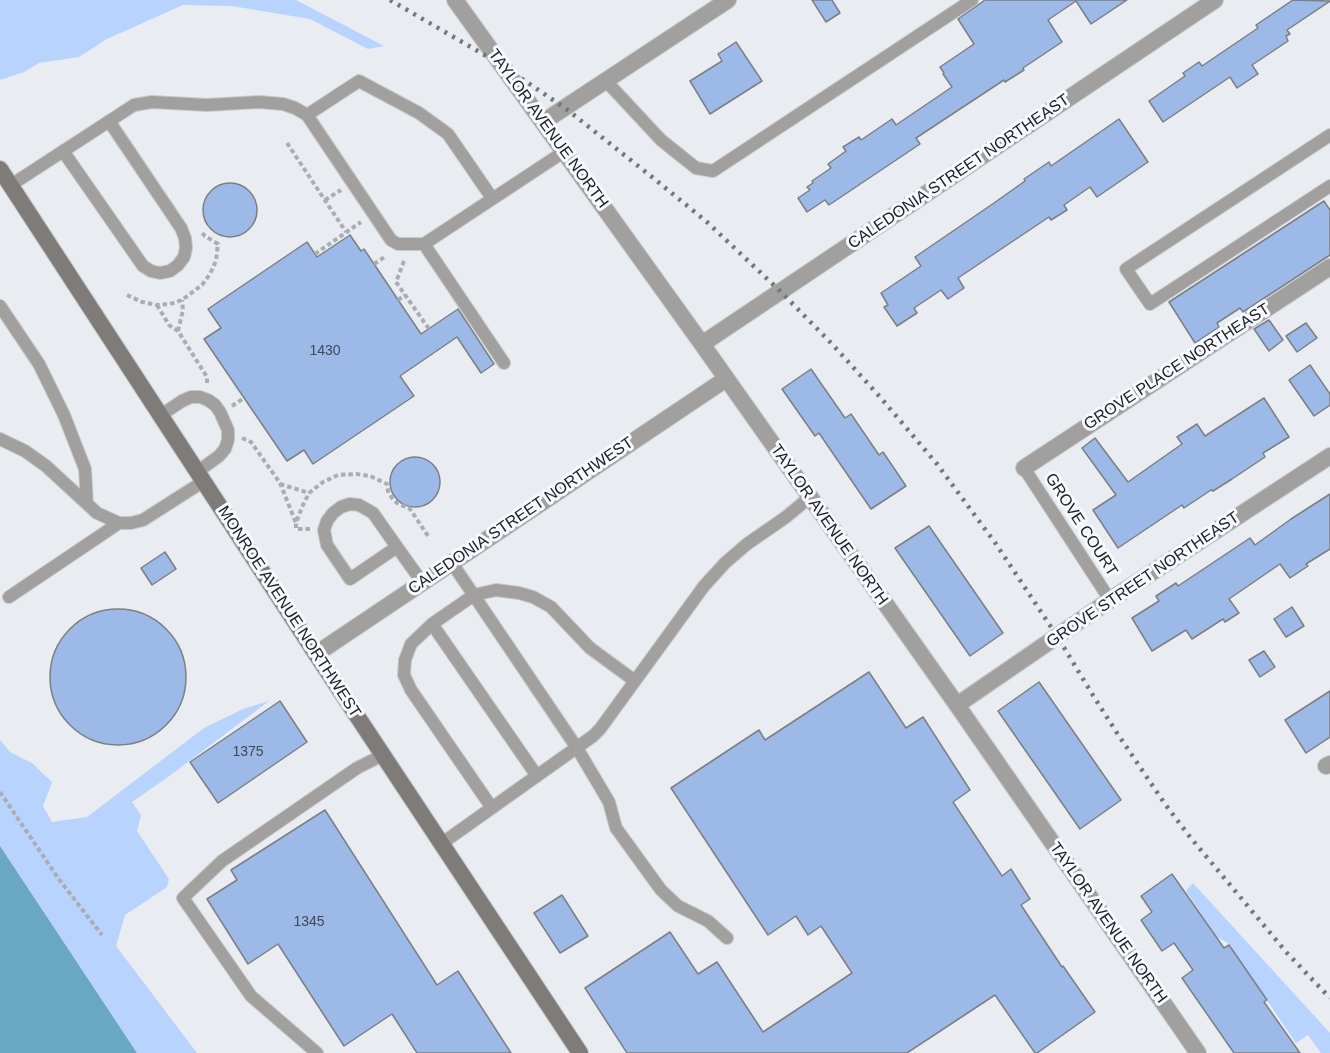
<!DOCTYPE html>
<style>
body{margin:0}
canvas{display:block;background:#e9ecf1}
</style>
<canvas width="1330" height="1053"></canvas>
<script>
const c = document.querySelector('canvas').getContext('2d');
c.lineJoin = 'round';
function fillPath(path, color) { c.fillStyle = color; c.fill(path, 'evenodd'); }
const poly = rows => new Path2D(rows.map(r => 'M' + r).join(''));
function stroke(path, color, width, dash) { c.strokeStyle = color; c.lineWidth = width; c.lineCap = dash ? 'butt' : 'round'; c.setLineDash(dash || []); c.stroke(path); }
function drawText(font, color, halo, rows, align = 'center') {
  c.font = font + ' Helvetica,sans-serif'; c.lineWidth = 6; c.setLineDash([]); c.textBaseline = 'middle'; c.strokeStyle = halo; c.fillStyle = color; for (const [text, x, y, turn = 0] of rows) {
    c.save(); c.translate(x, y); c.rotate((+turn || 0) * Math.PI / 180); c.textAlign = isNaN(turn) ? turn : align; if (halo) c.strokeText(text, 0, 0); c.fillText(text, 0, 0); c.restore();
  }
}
fillPath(poly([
 [0,0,296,0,384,46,368,49,310,19,232,6,183,5,107,39,79,57,39,63,24,72,0,80],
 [269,701,168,777,132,802,141,815,137,831,169,879,167,887,125,915,116,946,197,1053,137,1053,0,846,0,740,10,752,32,763,52,782,43,806,52,822,87,817,204,728,243,709],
 [1193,883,1330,1033,1330,1053,1321,1053,1308,1035,1296,1043,1228,943,1217,937,1186,891]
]), '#b8d3fe');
fillPath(poly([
 [0,846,137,1053,0,1053]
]), '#6aa7c2');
const building = poly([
 [812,0,832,0,840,13,826,22,812,0],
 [985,0,1127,0,1091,24,1076,1,1048,20,1062,42,1023,68,1024,70,1005,82,1004,80,916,138,920,144,829,205,825,200,807,212,798,198,810,190,807,187,813,183,812,181,831,168,828,164,846,151,843,147,859,137,861,140,892,119,896,125,952,87,943,74,944,73,940,67,974,44,958,19,985,0],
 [1293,0,1330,1,1287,30,1290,34,1286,36,1288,41,1252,65,1258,74,1237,88,1230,77,1163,122,1149,101,1185,76,1183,73,1199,62,1202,66,1258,28,1256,25,1293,0],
 [736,42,762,81,710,114,690,81,722,61,718,54,736,42],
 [1119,119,1148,162,1097,197,1090,187,1064,205,1067,210,1051,220,1049,217,958,278,964,288,948,299,941,290,914,308,917,313,897,326,884,307,888,305,881,293,921,266,915,257,994,203,1025,181,1024,179,1049,162,1051,166,1119,119],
 '203 210a27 27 0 1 1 54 0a27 27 0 1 1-54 0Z',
 [1324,201,1330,210,1330,255,1243,312,1240,308,1217,323,1219,327,1195,343,1169,302,1324,201],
 [350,235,361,251,364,249,421,334,458,309,494,364,481,373,457,337,400,376,414,396,313,464,304,450,287,461,204,339,221,328,208,309,307,242,317,257,350,235],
 [1269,320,1283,340,1269,351,1254,329,1269,320],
 [1306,323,1317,338,1297,352,1286,336,1306,323],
 [1310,365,1330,394,1330,405,1314,416,1289,380,1310,365],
 [811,369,845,418,851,414,879,455,883,452,906,486,871,509,819,433,815,436,782,389,811,369],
 [1264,398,1289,437,1263,453,1265,457,1232,479,1213,491,1211,490,1184,508,1182,505,1118,548,1093,510,1116,495,1082,448,1095,438,1128,482,1182,444,1177,437,1197,424,1205,436,1264,398],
 '390 482a25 25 0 1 1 50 0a25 25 0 1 1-50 0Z',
 [1330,494,1330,549,1306,564,1308,566,1290,578,1280,564,1229,599,1239,613,1225,622,1223,619,1192,639,1186,630,1152,651,1132,618,1159,601,1156,596,1176,583,1178,586,1250,538,1255,545,1291,519,1330,494],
 [929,526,1003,633,970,656,895,548,929,526],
 [165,552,176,569,152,585,141,568,165,552],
 [1292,607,1304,626,1286,637,1274,619,1292,607],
 '50 677a68 68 0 1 1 136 0a68 68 0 1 1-136 0Z',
 [1264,651,1275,667,1260,677,1249,660,1264,651],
 [869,672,906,728,923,717,970,790,953,802,1002,876,1011,869,1030,899,1021,905,1062,967,1063,966,1095,1012,1037,1053,1035,1053,995,995,907,1053,627,1053,585,988,670,932,698,974,717,962,763,1032,852,973,821,926,808,935,796,916,768,935,671,788,759,730,765,740,869,672],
 [1039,682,1121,800,1080,829,998,711,1039,682],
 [1330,691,1330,737,1306,753,1285,720,1330,691],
 [280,701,307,742,218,803,190,762,280,701],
 [325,810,437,985,458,971,511,1053,417,1053,392,1014,344,1046,278,944,248,964,207,899,237,880,231,870,325,810],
 [1172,874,1224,948,1229,945,1267,1000,1264,1002,1300,1053,1234,1053,1182,978,1193,970,1174,943,1162,951,1141,920,1152,912,1141,896,1172,874],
 [562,895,588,936,560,953,534,913,562,895]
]);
fillPath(building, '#9cb9e8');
stroke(building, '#7c7f83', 1.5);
const service = poly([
 [606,81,661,140,696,168,713,171,972,0],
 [307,115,359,81,419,113,448,134,492,198],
 [1330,135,1126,269,1150,304,1330,186],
 [63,151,143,266,151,271,160,273,170,271,178,265,184,257,186,248,185,238,181,228,109,121],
 [11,185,134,105,152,102,207,105,259,102,283,104,295,108,307,115,391,240,398,244,424,244,565,151],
 [424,244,504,363],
 [0,306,39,364,64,415,85,469,87,504],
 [161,415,182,401,191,397,200,397,208,400,215,405,220,412,228,430,228,440,225,449,219,456,197,472],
 [0,439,25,451,46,466,97,513,119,523,131,523,143,520,204,481],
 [1024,468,1110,600],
 [397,547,373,513,359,505,350,504,341,507,333,513,327,521,324,530,327,545,350,579,397,547,422,582],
 [452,563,577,748,609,802,616,828,661,890,678,906,708,921,727,938],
 [9,597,119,523],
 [432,624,537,776],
 [492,808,411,690,404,675,405,660,411,644,432,624,474,595,496,590,519,593,533,597,551,607,590,648,635,681],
 [441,844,593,736,600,729,704,586,725,563,747,544,786,517,810,497],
 [317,1053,251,996,183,898,222,861,357,768,383,755]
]);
const minor = poly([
 [455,0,702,344,957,705,1198,1053],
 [543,122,728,0],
 [702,344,1215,0],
 [1024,468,1330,267],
 [316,654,726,379],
 [957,705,1110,600,1330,456],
 [1326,766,1330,764]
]);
const secondary = poly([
 [0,169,316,654,580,1053]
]);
stroke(service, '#c5c8cc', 14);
stroke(minor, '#c5c8cc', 18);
stroke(secondary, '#c5c8cc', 18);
stroke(poly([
 [287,143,346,232],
 [325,200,341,190],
 [315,254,361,222],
 [404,261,396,282,429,329],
 [374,264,386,256],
 [127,295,142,302,157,305,170,304,182,300,202,285,210,274,216,261,218,244,205,236,200,231],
 [398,300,405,295],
 [157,305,169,325,178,331,207,377,207,384],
 [178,331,183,310,182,300],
 [232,406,244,398],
 [242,438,251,442,280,483,296,523],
 [280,484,309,493],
 [310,529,296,529,296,523,302,507,309,493,323,482,338,475,356,474,370,476,387,484,388,491,392,498,397,503,410,509,428,536],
 [0,792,58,878,102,935]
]), '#aaadb1', 4, [4.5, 3]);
stroke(service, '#a2a09e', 12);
stroke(minor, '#a2a09e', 16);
stroke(secondary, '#7e7b79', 16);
stroke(poly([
 [390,0,500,64,565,108,652,177,707,222,780,291,833,345,880,397,937,464,996,544,1057,636,1094,697,1117,733,1165,804,1190,837,1287,953,1330,998]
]), '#75777a', 4.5, [3, 6]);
drawText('14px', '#404855', null, [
 ["1430",325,351],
 ["1375",248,752],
 ["1345",309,922]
]);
drawText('16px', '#212224', '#f6f9fe', [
 ["TAYLOR AVENUE NORTH",548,129,54],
 ["CALEDONIA STREET NORTHEAST",959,172,-34],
 ["GROVE PLACE NORTHEAST",1177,367,-33],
 ["CALEDONIA STREET NORTHWEST",521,516,-34],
 ["TAYLOR AVENUE NORTH",829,525,55],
 ["GROVE COURT",1081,525,57],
 ["GROVE STREET NORTHEAST",1143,580,-34],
 ["MONROE AVENUE NORTHWEST",289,612,57],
 ["TAYLOR AVENUE NORTH",1108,923,55]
]);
</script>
